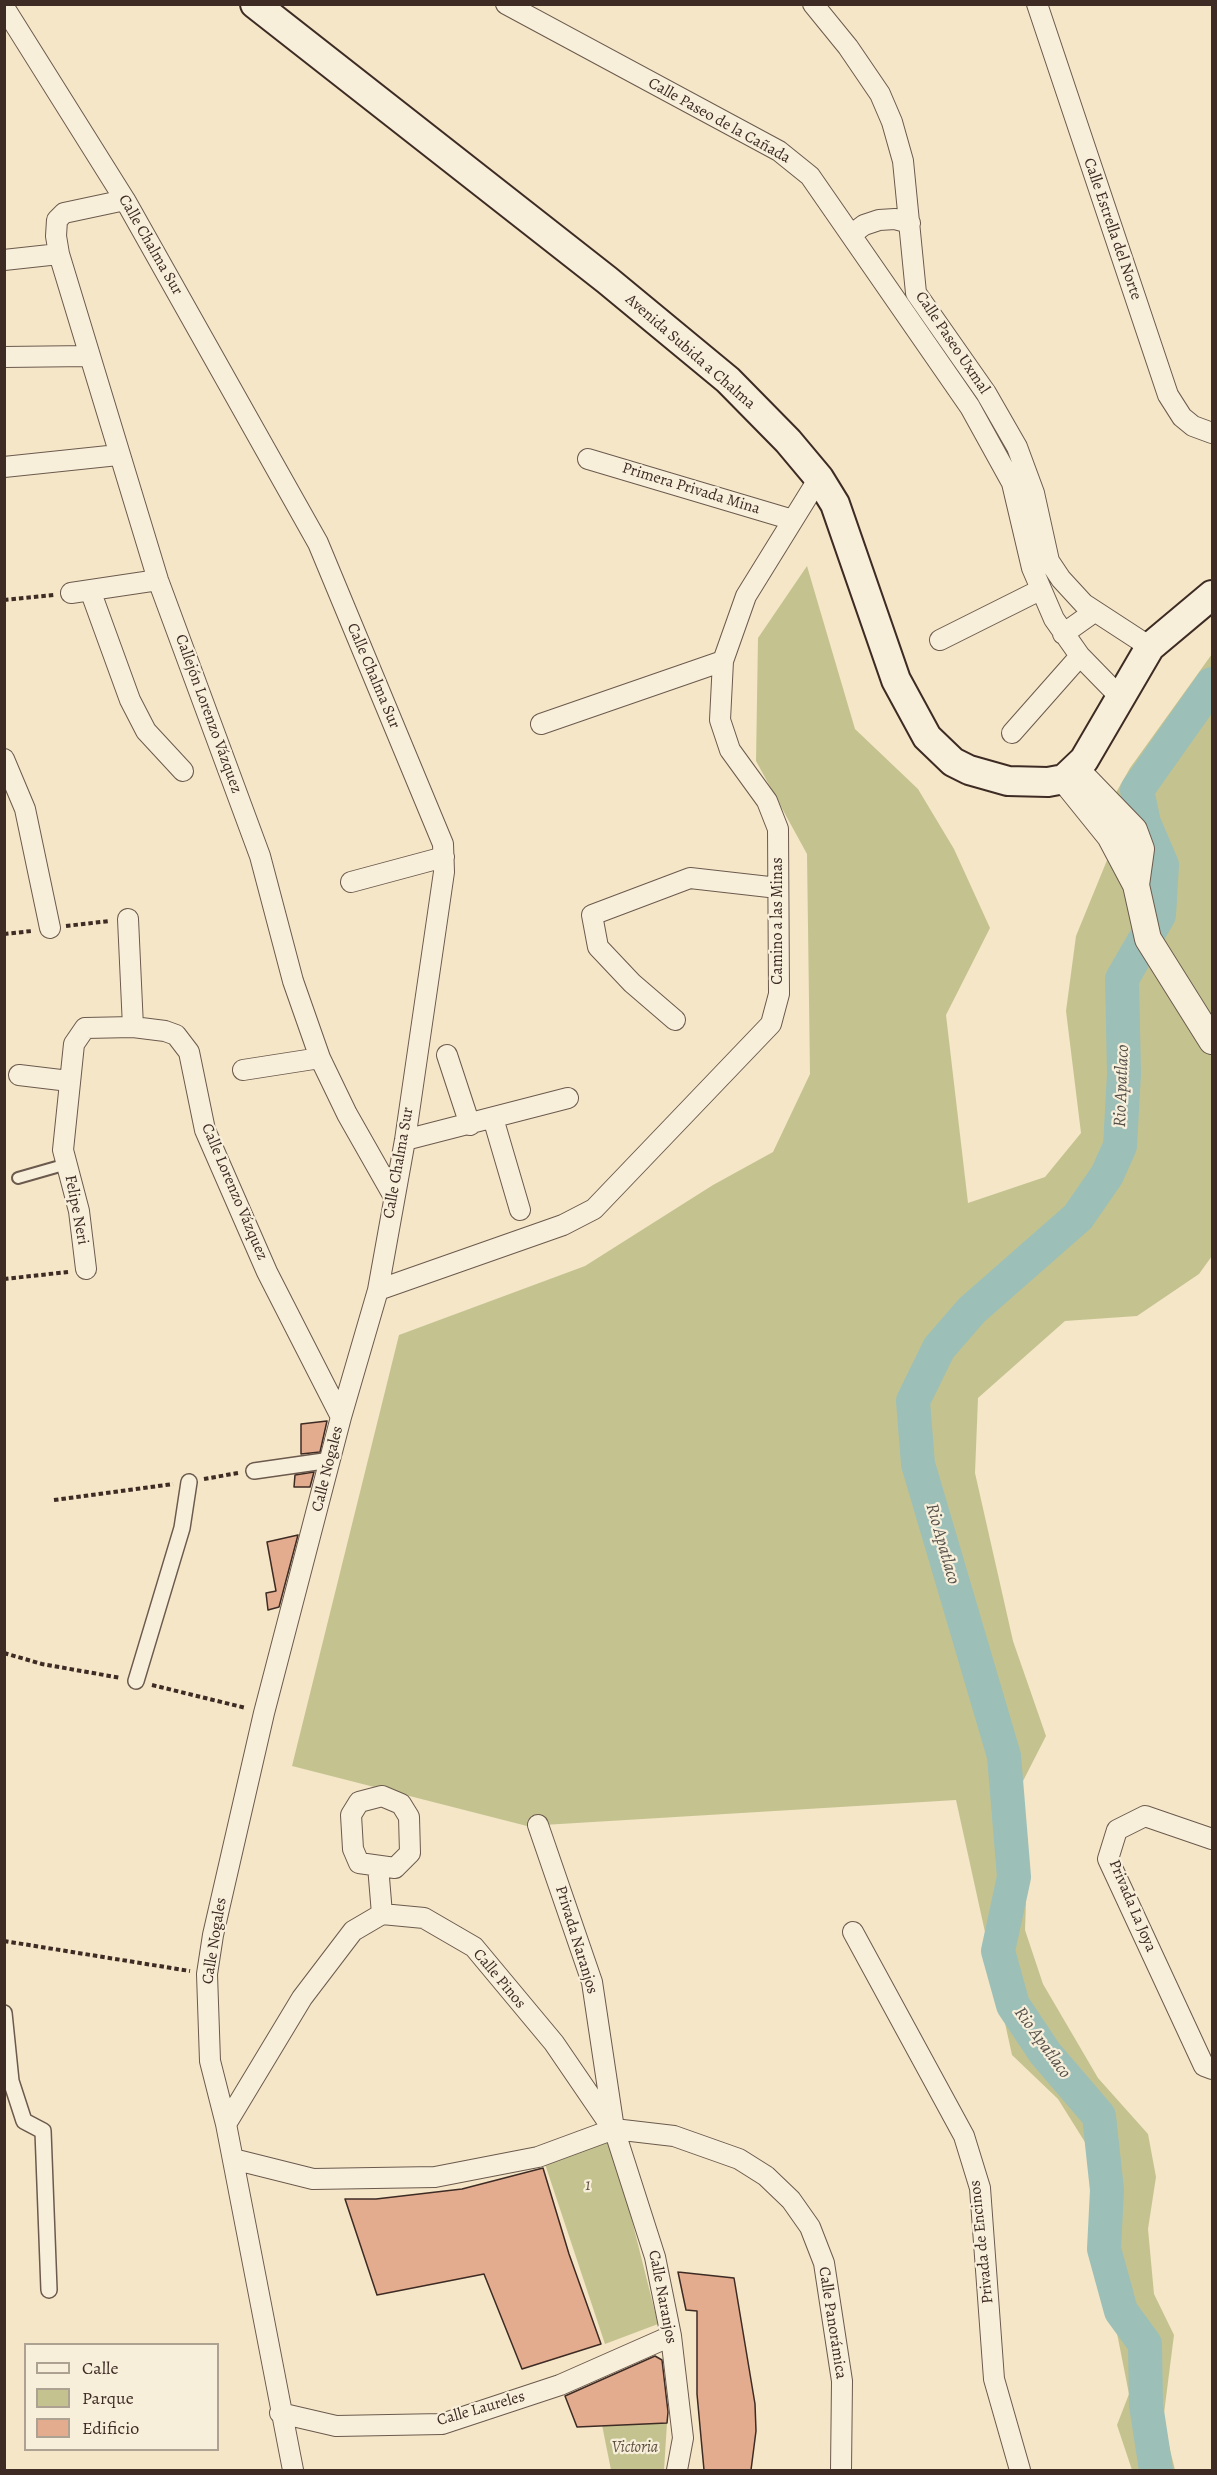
<!DOCTYPE html>
<meta charset="utf-8">
<style>
body{margin:0}
#map{position:relative;width:1217px;height:2475px;overflow:hidden;background:#f4e6c7;font-family:Alegreya,serif}
canvas{display:block}
.frame{position:absolute;inset:0;border:6px solid #3d2b24;pointer-events:none}
.legend{position:absolute;left:24px;top:2343px;width:195px;height:108px;box-sizing:border-box;background:#f8efdb;border:2px solid #ada192;margin:0;padding:8px 10px;list-style:none;font-size:18px;color:#3d2b24}
.legend li{display:flex;align-items:center;gap:12px;height:30px}
.legend b{width:30px;border:2px solid #ada192}
</style>
<div id="map">
<canvas width="1217" height="2475"></canvas>
<div class="frame"></div>
<ul class="legend">
<li><b style="height:8px;background:#f8efdb"></b>Calle</li>
<li><b style="height:16px;background:#c4c390"></b>Parque</li>
<li><b style="height:16px;background:#e4ac8e"></b>Edificio</li>
</ul>
</div>
<script>
const c = document.querySelector('canvas').getContext('2d');
c.lineJoin = 'round';
function fillPath(path, color) { c.fillStyle = color; c.fill(path, 'evenodd'); }
const poly = rows => new Path2D(rows.map(r => 'M' + r).join(''));
function stroke(path, color, width, dash) { c.strokeStyle = color; c.lineWidth = width; c.lineCap = dash ? 'butt' : 'round'; c.setLineDash(dash || []); c.stroke(path); }
function drawText(font, color, halo, rows, align = 'center') {
  c.font = font + ' Alegreya,serif'; c.lineWidth = 4.5; c.setLineDash([]); c.textBaseline = 'middle'; c.strokeStyle = halo; c.fillStyle = color; for (const [text, x, y, turn = 0] of rows) {
    c.save(); c.translate(x, y); c.rotate((+turn || 0) * Math.PI / 180); c.textAlign = isNaN(turn) ? turn : align; if (halo) c.strokeText(text, 0, 0); c.fillText(text, 0, 0); c.restore();
  }
}
fillPath(poly([
 [807,566,855,729,918,789,954,849,990,928,946,1015,968,1203,1045,1177,1081,1133,1066,1011,1076,936,1121,826,1109,805,1130,768,1212,654,1212,1256,1199,1274,1137,1316,1065,1321,978,1398,975,1473,1013,1641,1046,1736,1021,1785,1028,1844,1025,1930,1043,1984,1098,2078,1148,2134,1156,2177,1148,2229,1154,2294,1174,2335,1163,2421,1175,2470,1132,2470,1117,2425,1129,2394,1095,2222,1088,2147,1058,2099,1012,2055,956,1800,527,1826,292,1766,399,1335,585,1266,713,1185,773,1152,810,1074,807,854,756,761,758,638],
 [612,2141,658,2324,605,2344,545,2164],
 [667,2423,664,2470,611,2470,602,2425]
]), '#c4c390');
stroke(poly([
 [1156,2470,1146,2405,1145,2344,1121,2311,1104,2249,1107,2190,1099,2116,1045,2053,1013,2005,998,1951,1014,1877,1004,1756,918,1464,913,1401,939,1348,972,1310,1078,1217,1107,1175,1120,1146,1124,1074,1122,979,1159,915,1162,865,1144,823,1137,790,1212,684]
]), '#9cbfb8', 34);
const building = poly([
 [327,1421,320,1452,301,1454,301,1424,327,1421],
 [314,1472,310,1487,294,1487,295,1475,314,1472],
 [298,1535,279,1607,268,1610,266,1593,276,1591,267,1542,298,1535],
 [543,2168,569,2254,601,2344,522,2369,484,2274,377,2295,345,2199,376,2199,462,2189,543,2168],
 [678,2272,734,2278,755,2404,756,2431,751,2470,704,2470,697,2394,697,2311,686,2310,678,2272],
 [655,2356,662,2360,668,2412,667,2423,577,2427,565,2396,655,2356]
]);
fillPath(building, '#e4ac8e');
stroke(building, '#3d2b24', 1.5);
const service = poly([
 [18,1178,67,1164]
]);
const pedestrian = poly([
 [254,1471,331,1460],
 [136,1681,182,1528,189,1482],
 [4,2013,11,2081,24,2121,43,2131,49,2290]
]);
const minor = poly([
 [506,4,779,151,810,176,970,407,1012,483,1032,568,1054,619,1080,656,1122,699],
 [813,4,848,47,880,94,892,122,903,161,916,293,986,393,1017,447,1034,493,1049,561,1061,579,1084,604,1150,647],
 [1037,4,1168,395,1182,417,1193,426,1212,433],
 [4,7,125,200,318,543,443,844,444,872,405,1140,378,1290,341,1417,264,1713,213,1935,207,1974,210,2061,226,2124,293,2470],
 [125,200,64,213,57,220,56,236,59,254,158,580,260,856,293,981,320,1058,347,1114,393,1195],
 [852,234,864,225,879,220,895,219,910,223],
 [4,260,59,254],
 [4,357,89,356],
 [588,459,793,520],
 [4,467,118,455],
 [90,590,130,700,146,731,183,771],
 [71,593,158,580],
 [1063,634,1094,612],
 [940,640,1040,590],
 [541,724,723,661],
 [1012,733,1080,656],
 [4,759,25,809,50,928],
 [351,882,444,857],
 [128,919,133,1027],
 [675,1020,632,983,598,947,592,915,690,878,778,888],
 [447,1055,470,1125],
 [243,1070,320,1058],
 [19,1075,69,1081],
 [493,1118,520,1210],
 [405,1140,568,1098],
 [86,1269,79,1211,63,1150,74,1044,85,1028,133,1027,165,1031,176,1035,189,1052,205,1130,267,1272,341,1417],
 [378,1290,563,1225,594,1209,771,1024,779,994,778,829,767,801,730,750,720,720,723,661,746,596,819,478],
 [382,1796,401,1804,409,1817,410,1853,395,1868,359,1863,353,1849,351,1815,359,1802,382,1796],
 [538,1825,592,1982,614,2129,655,2257,671,2336,683,2438,677,2470],
 [1212,1839,1145,1816,1117,1830,1108,1859,1204,2066,1212,2069],
 [378,1866,382,1914],
 [853,1932,964,2136,980,2188,994,2379,1020,2470],
 [226,2124,302,1998,353,1931,382,1914,424,1918,474,1947,554,2043,610,2125],
 [233,2159,313,2179,435,2177,538,2157,614,2129,674,2136,739,2159,766,2176,791,2200,810,2227,824,2263,842,2381,841,2470],
 [280,2413,336,2426,442,2424,560,2385,671,2336]
]);
const tertiary = poly([
 [1076,770,1134,830,1141,849,1136,885],
 [1064,779,1110,836,1136,885,1148,939,1212,1041]
]);
const secondary = poly([
 [255,4,607,280,728,380,788,441,819,478,835,504,896,680,927,737,953,762,969,770,1008,781,1048,782,1064,779,1084,760,1150,647,1212,595]
]);
stroke(service, '#6b5a4d', 14);
stroke(pedestrian, '#6b5a4d', 18);
stroke(minor, '#6b5a4d', 22);
stroke(tertiary, '#6b5a4d', 28);
stroke(secondary, '#3d2b24', 32);
stroke(poly([
 [4,600,54,595],
 [66,926,109,921],
 [4,934,32,931],
 [4,1279,68,1272],
 [204,1479,238,1473],
 [54,1500,173,1484],
 [4,1653,42,1664,121,1678],
 [152,1685,246,1708],
 [4,1941,190,1971]
]), '#3d2b24', 4, [4.5, 3]);
stroke(service, '#f8efdb', 10);
stroke(pedestrian, '#f8efdb', 15);
stroke(minor, '#f8efdb', 20);
stroke(tertiary, '#f8efdb', 26);
stroke(secondary, '#f8efdb', 28);
drawText('16px', '#3d2b24', '#f8efdb', [
 ["Calle Paseo de la Cañada",719,121,29],
 ["Calle Estrella del Norte",1112,229,71],
 ["Calle Chalma Sur",150,245,60],
 ["Calle Paseo Uxmal",952,343,56],
 ["Avenida Subida a Chalma",690,352,41],
 ["Primera Privada Mina",691,489,17],
 ["Calle Chalma Sur",373,676,67],
 ["Callejón Lorenzo Vázquez",208,714,70],
 ["Camino a las Minas",778,921,-90],
 ["Calle Chalma Sur",399,1163,-80],
 ["Calle Lorenzo Vázquez",234,1192,67],
 ["Felipe Neri",76,1210,79],
 ["Calle Nogales",328,1469,-76],
 ["Privada La Joya",1132,1906,67],
 ["Privada Naranjos",576,1940,73],
 ["Calle Nogales",215,1941,-81],
 ["Calle Pinos",499,1979,50],
 ["Privada de Encinos",982,2242,-96],
 ["Calle Naranjos",662,2297,79],
 ["Calle Panorámica",832,2323,81],
 ["Calle Laureles",481,2409,-16]
]);
drawText('italic 16px', '#5f513f', '#f8efdb', [
 ["1",588,2186],
 ["Victoria",635,2448]
]);
drawText('italic 18px', '#555049', '#f8efdb', [
 ["Rio Apatlaco",1122,1086,-88],
 ["Rio Apatlaco",942,1544,74],
 ["Rio Apatlaco",1042,2043,54]
]);
</script>
